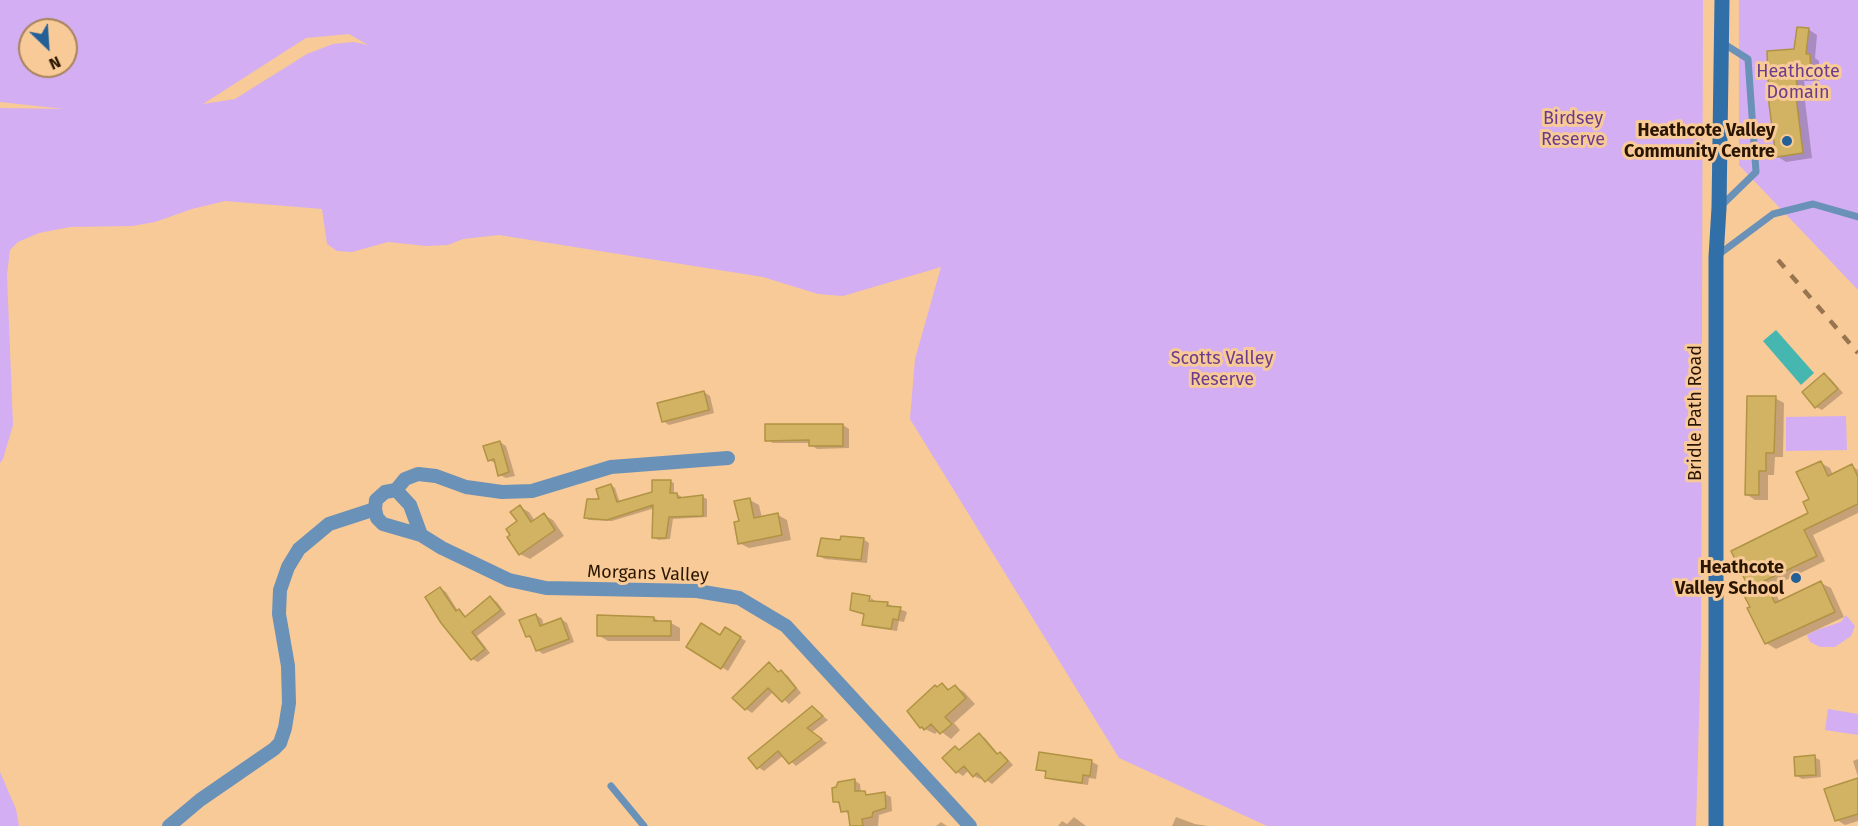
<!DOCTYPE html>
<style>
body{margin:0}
#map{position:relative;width:1858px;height:826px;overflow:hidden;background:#f8ca97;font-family:"Fira Sans",sans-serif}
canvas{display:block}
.north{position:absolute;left:18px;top:18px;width:60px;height:60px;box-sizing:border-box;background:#f8ca97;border:2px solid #a6825b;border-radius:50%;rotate:155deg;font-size:16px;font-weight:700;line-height:24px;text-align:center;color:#2a1500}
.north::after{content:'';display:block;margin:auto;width:21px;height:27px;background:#236097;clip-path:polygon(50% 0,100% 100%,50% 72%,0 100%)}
</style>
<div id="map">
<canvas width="1858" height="826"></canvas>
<div class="north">N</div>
</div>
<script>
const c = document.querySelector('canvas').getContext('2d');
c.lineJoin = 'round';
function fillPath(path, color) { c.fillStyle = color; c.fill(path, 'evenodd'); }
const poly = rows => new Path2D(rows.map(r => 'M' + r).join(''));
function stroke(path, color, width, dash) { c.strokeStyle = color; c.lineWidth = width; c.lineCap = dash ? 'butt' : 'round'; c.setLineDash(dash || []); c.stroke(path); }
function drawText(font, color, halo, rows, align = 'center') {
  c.font = font + ' "Fira Sans",sans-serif'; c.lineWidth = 6; c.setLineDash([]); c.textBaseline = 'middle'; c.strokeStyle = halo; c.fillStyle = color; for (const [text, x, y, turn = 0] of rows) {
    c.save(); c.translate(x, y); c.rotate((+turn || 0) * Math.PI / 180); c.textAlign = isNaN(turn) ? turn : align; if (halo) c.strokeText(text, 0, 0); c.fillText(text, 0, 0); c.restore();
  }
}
fillPath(poly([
 [0,0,1703,0,1701,648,1696,826,1267,826,1119,758,910,419,915,359,941,267,843,296,818,294,763,277,499,235,463,239,448,245,426,246,388,242,352,252,337,251,327,244,322,209,225,201,192,209,155,222,132,226,70,227,39,233,18,242,10,250,7,275,13,425,3,459,0,463,0,108,64,109,0,102],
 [30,30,66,30,66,66,30,66],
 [349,34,368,45,354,42,333,44,307,54,235,99,203,104,306,38],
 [1739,0,1858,0,1858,290,1739,165],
 [1846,416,1847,450,1786,451,1786,417],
 [1846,615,1855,626,1851,636,1835,647,1820,647,1810,642,1807,635,1817,630,1841,622],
 [1828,709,1858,714,1858,735,1825,730],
 [0,772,16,809,19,826,0,826]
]), '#d3aef2');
fillPath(poly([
 [1776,330,1814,373,1801,385,1763,341]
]), '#45b7b0');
fillPath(poly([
 [1808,29,1817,35,1815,58,1819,61,1819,81,1804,81,1807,101,1805,101,1812,158,1786,162,1777,156,1796,51],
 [1824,375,1830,378,1843,393,1822,410,1816,407],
 [704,392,710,396,714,413,669,425,663,421],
 [1775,398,1784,403,1783,457,1775,457,1774,475,1768,475,1768,500,1755,500,1746,494],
 [843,425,849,429,849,448,817,449,811,445,811,443,773,443,767,440,767,426],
 [500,442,506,446,515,476,506,478,500,475,495,463,489,460],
 [1821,463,1830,468,1833,475,1852,466,1858,470,1858,513,1813,535,1825,561,1772,587,1780,602,1821,583,1831,588,1844,617,1776,649,1766,643,1752,608,1749,585,1810,514,1811,499],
 [670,481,674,483,674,494,681,496,681,499,703,497,707,499,707,517,673,519,670,539,658,540,654,537,655,508,612,521,589,520,585,518,601,501,611,485,615,488,620,503,653,493],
 [750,500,759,505,762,518,778,515,787,520,791,540,749,548,739,543],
 [520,507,529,512,535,521,544,515,553,520,564,536,530,559,520,554],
 [863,539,869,543,867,563,825,559,819,556,841,541],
 [440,588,446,592,458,611,467,617,491,598,497,602,506,614,477,636,490,653,478,662,472,659],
 [871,598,875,601,875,603,888,604,907,612,904,622,899,621,897,631,869,627,863,624,865,615,851,610,869,608],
 [536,615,542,619,544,626,561,619,567,623,574,642,543,654,537,650,534,640,527,636],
 [654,618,661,622,671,623,680,628,680,641,608,641,598,635],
 [726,629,746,641,728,671,688,646,720,637],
 [769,664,780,673,787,675,801,693,789,704,774,691,752,713,746,709],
 [942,685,951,690,955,686,964,692,975,704,954,723,960,730,951,739,939,730,935,734,921,727,938,688],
 [818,712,828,720,812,732,827,743,796,766,784,755,764,771,758,767],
 [979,735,985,738,999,755,1006,757,1013,765,992,784,982,777,980,779,974,776,969,770,963,776,957,772,944,758,960,751],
 [1040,754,1092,762,1098,765,1096,779,1089,778,1088,785,1052,780,1046,777,1047,773,1038,769],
 [1814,757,1820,760,1821,777,1802,779,1796,775],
 [1858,759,1858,777,1853,761],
 [1858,779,1858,821,1845,825,1837,820],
 [854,780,860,784,861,793,871,796,885,794,891,797,892,811,879,815,878,826,851,826,850,814,842,811,841,805,835,801],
 [1074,817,1086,826,1058,826,1062,821,1067,824],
 [1176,817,1195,824,1208,826,1172,826],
 [941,822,947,826,936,826]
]), '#0003');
const building = poly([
 [1797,27,1809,28,1806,54,1810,54,1811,76,1796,76,1798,96,1796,96,1803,153,1776,157,1769,104,1767,51,1794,49,1797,27],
 [1824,373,1838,389,1815,408,1802,392,1824,373],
 [704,391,709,410,662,422,657,403,704,391],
 [1747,396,1776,396,1774,453,1766,453,1766,471,1759,471,1759,495,1745,495,1747,396],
 [765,424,843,424,843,446,809,446,809,440,765,441,765,424],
 [500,441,509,472,498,476,494,459,488,461,483,446,500,441],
 [1821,461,1828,476,1852,464,1858,477,1858,504,1804,530,1817,556,1764,581,1775,603,1821,581,1835,612,1765,644,1747,608,1750,607,1740,588,1747,584,1731,551,1808,513,1803,502,1809,499,1796,472,1821,461],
 [652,480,671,480,670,493,677,493,678,498,703,495,703,516,669,517,666,538,652,538,653,505,607,520,584,518,587,499,599,499,596,489,611,484,617,502,652,492,652,480],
 [750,498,754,518,778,513,782,535,738,544,734,522,739,521,734,501,750,498],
 [520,505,531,522,544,513,555,530,519,555,507,537,510,535,506,529,517,521,510,512,520,505],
 [841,536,864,538,861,560,817,556,821,538,840,540,841,536],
 [440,587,456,611,459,609,465,617,490,596,501,610,472,632,485,649,471,660,441,623,425,597,440,587],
 [852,593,870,596,869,601,888,602,887,606,901,607,898,620,893,619,891,629,862,625,864,614,850,610,852,593],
 [536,614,540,626,561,618,569,639,536,651,530,636,526,637,519,620,536,614],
 [597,615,654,617,654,621,671,621,671,636,597,636,597,615],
 [701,623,720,635,725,627,741,637,721,669,686,647,701,623],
 [769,662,778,672,781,670,796,688,782,702,768,688,745,710,732,698,769,662],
 [942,683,948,690,955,685,966,698,945,717,952,724,940,734,931,724,924,730,922,727,920,728,907,711,935,685,937,687,942,683],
 [812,706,823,716,807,728,822,739,789,764,778,751,757,769,748,758,812,706],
 [979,733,997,754,1000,752,1008,761,985,782,977,773,973,777,964,766,956,773,942,758,955,746,959,750,979,733],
 [1039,752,1092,760,1090,776,1083,775,1082,783,1045,778,1046,771,1036,770,1039,752],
 [1815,755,1816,775,1795,776,1794,757,1815,755],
 [1858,778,1858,814,1835,821,1824,789,1858,778],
 [855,779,855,791,865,791,866,795,885,792,886,808,873,812,872,817,862,819,863,826,850,826,848,811,841,812,839,802,833,802,832,788,836,787,838,782,855,779]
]);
fillPath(building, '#d1b363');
stroke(building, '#b09343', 1.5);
stroke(poly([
 [1721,42,1748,59,1756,172,1722,205],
 [1718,255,1773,214,1813,204,1858,217],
 [611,786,644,826]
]), '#6a91b8', 7);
stroke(poly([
 [396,490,405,479,418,474,436,476,466,487,502,492,532,491,611,467,728,458],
 [421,535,410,505,396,490,385,492,376,500,375,509,377,518,383,524,421,535,442,548,509,580,546,588,697,591,739,598,786,626,970,826],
 [169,826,200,800,274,749,280,743,285,728,289,703,288,666,279,614,280,590,288,567,299,549,329,524,375,509]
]), '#6a91b8', 14);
stroke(poly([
 [1716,826,1716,257,1719,208,1722,0]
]), '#316fa8', 15);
stroke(poly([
 [1778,260,1858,353]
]), '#987550', 4.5, [10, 10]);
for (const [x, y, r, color] of [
 [1787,141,6,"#236097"],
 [1796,578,6,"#236097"]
]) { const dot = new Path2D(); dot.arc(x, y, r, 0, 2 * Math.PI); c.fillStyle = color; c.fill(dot); stroke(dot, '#f8ca97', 2); }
drawText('18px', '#6b3c8c', '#f8ca97', [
 ["Heathcote",1798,72],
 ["Domain",1798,93],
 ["Birdsey",1573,119],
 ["Reserve",1573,140],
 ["Scotts Valley",1222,359],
 ["Reserve",1222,380]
]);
drawText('bold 18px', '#2a1500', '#f8ca97', [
 ["Heathcote Valley",1775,131],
 ["Community Centre",1775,152],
 ["Heathcote",1784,568],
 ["Valley School",1784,589]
], 'right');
drawText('18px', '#2a1500', '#f8ca97', [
 ["Bridle Path Road",1696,413,-90],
 ["Morgans Valley",648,574,2]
]);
</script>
